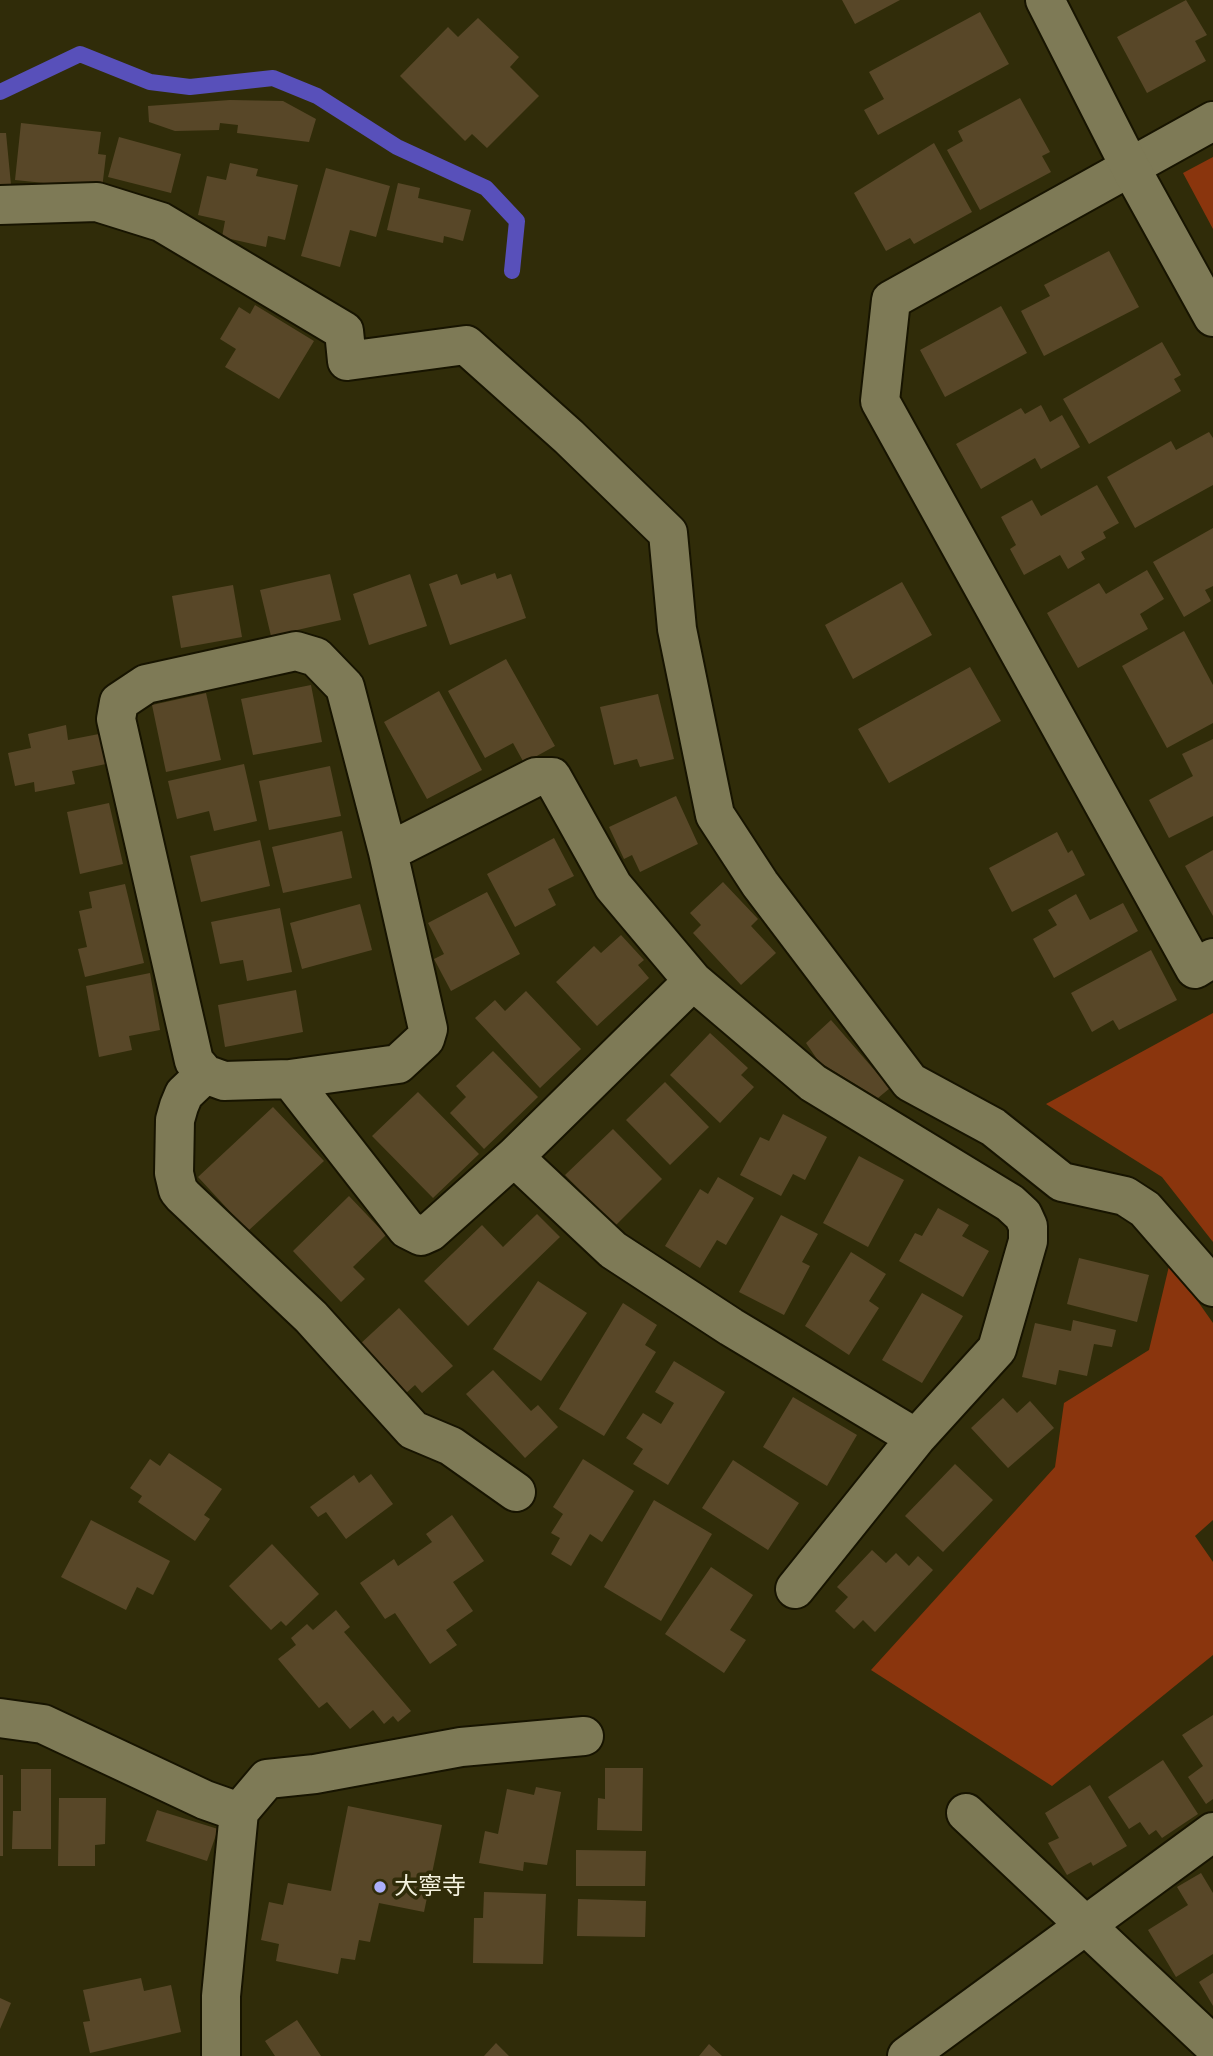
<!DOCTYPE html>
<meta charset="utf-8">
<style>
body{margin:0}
canvas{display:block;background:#302c09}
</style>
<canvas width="1213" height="2056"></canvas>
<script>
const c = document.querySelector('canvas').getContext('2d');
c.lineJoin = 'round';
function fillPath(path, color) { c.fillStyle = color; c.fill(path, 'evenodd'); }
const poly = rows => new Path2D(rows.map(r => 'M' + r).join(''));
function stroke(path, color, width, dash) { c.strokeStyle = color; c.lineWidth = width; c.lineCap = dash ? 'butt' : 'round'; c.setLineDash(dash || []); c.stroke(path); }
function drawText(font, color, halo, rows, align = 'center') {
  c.font = font + ' "Libre Baskerville","Noto Sans JP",serif'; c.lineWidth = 7; c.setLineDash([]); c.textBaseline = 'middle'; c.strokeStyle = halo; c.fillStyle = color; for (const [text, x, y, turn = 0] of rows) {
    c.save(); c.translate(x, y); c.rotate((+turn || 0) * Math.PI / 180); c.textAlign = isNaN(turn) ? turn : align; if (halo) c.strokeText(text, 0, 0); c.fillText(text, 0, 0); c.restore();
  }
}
fillPath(poly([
 [1213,157,1213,229,1183,173],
 [1213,1013,1213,1242,1162,1177,1046,1104],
 [1170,1262,1213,1323,1213,1520,1195,1536,1213,1562,1213,1655,1052,1786,871,1670,1055,1467,1064,1403,1149,1350]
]), '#8a350d');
stroke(poly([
 [0,92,80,54,150,82,190,87,273,78,317,96,397,147,486,188,517,221,512,271]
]), '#5850ba', 16);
fillPath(poly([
 [842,0,900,0,855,24],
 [1186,0,1207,35,1195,41,1206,61,1147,93,1117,37],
 [980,12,1009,64,878,135,864,110,884,99,869,72],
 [478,18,519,57,510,67,539,96,487,148,472,134,465,141,400,76,448,27,458,37],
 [1020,98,1050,152,1042,156,1051,172,980,210,947,150,963,141,958,131],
 [230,100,283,101,316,119,309,142,237,133,238,125,220,123,219,130,175,131,149,122,148,106],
 [21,123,101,132,98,154,106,155,102,189,15,180],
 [0,133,6,133,11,185,0,186],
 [119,137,181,154,171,193,108,177],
 [934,143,972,212,914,244,910,238,886,251,854,193],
 [230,163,258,169,256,176,298,185,285,240,268,236,266,247,222,237,225,221,198,215,207,176,226,180],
 [326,168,390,186,376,237,350,230,340,267,301,256],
 [398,183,420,188,418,198,471,210,463,241,444,236,443,243,387,230],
 [1109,251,1139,307,1044,356,1021,311,1050,296,1044,285],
 [255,305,314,341,279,399,225,367,236,349,220,339,239,307,250,314],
 [1001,306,1027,353,945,397,920,350],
 [1162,342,1181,375,1174,379,1181,391,1089,444,1063,399],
 [1041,405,1050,422,1062,415,1080,447,1041,469,1035,458,981,489,956,444,1021,408,1025,414],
 [1209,432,1213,438,1213,485,1135,528,1107,477,1171,441,1176,450],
 [1097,485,1119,523,1103,532,1106,538,1081,552,1085,559,1068,569,1060,555,1024,575,1010,549,1016,545,1001,517,1032,500,1041,516],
 [1213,528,1213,586,1205,590,1211,601,1184,617,1153,562],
 [1147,570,1164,599,1140,614,1148,629,1078,668,1047,613,1099,583,1106,594],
 [495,573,497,579,511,574,526,618,450,645,429,584,457,574,461,585],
 [330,574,341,620,271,636,260,590],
 [410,574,427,626,369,645,353,594],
 [902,582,932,635,853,679,825,625],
 [233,585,242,637,181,648,172,596],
 [1184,631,1213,685,1213,723,1167,748,1122,666],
 [506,659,555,746,524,763,513,743,485,758,448,691],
 [970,667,1001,721,889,783,858,729],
 [311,685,322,742,253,755,241,699],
 [439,691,482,770,427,799,384,722],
 [206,693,221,760,166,772,152,705],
 [658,694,674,759,640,767,637,759,614,765,600,707],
 [66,725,68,740,99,734,106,764,72,771,75,784,35,792,34,782,15,786,8,753,31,748,28,734],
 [1213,739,1213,816,1169,838,1149,800,1193,776,1182,754],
 [244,764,257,821,214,831,209,811,177,819,168,781],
 [330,766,341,816,269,830,259,781],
 [676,796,698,844,640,872,632,855,624,859,609,827],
 [109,803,123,864,80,874,67,812],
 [342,831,352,878,283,893,272,847],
 [1057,832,1068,853,1072,850,1085,875,1012,912,989,868],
 [554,838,574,876,548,889,556,905,515,927,487,874],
 [260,840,270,886,201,902,190,856],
 [1213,850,1213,916,1185,866],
 [723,882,758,919,751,926,776,953,741,985,693,933,701,925,690,913],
 [125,884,144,963,85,977,78,949,87,947,79,911,92,908,89,892],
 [487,892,520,954,451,991,434,959,444,954,428,923],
 [1076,894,1090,920,1123,903,1138,931,1054,978,1033,939,1057,925,1048,910],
 [360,904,372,950,302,969,290,923],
 [280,908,292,972,247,981,243,960,220,964,211,922],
 [621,935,644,960,638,965,649,978,597,1026,556,982,594,946,601,953],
 [1151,950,1177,1000,1119,1030,1113,1020,1092,1032,1071,993],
 [150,973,160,1030,129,1036,132,1050,99,1057,86,986],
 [296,990,303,1032,225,1047,218,1005],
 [526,991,581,1049,540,1088,475,1018,495,1000,505,1011],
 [831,1020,890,1088,878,1098,819,1062,806,1043],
 [710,1033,748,1068,741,1075,754,1087,720,1123,670,1075],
 [493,1051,538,1097,484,1149,450,1113,466,1097,456,1086],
 [665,1082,709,1127,670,1165,626,1120],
 [418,1092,479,1154,433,1198,372,1136],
 [273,1107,324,1161,248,1231,198,1177],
 [783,1114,827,1137,805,1180,793,1174,781,1196,740,1175,760,1137,769,1141],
 [613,1129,662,1179,615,1226,565,1175],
 [859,1156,904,1180,868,1247,823,1223],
 [718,1177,754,1198,726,1245,717,1240,700,1268,665,1246,700,1189,708,1194],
 [349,1196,386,1235,353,1267,365,1279,341,1302,293,1251],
 [938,1208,969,1225,962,1236,989,1251,963,1297,899,1261,915,1233,922,1236],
 [537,1214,560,1237,468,1326,424,1281,482,1225,503,1247],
 [781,1215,818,1234,802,1262,810,1266,784,1315,739,1292],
 [851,1252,886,1274,869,1301,879,1308,849,1355,805,1326],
 [1079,1258,1149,1275,1137,1322,1067,1304],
 [538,1281,587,1313,541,1381,493,1349],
 [922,1293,963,1316,922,1383,882,1360],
 [623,1303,657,1325,645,1345,656,1352,604,1436,559,1409],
 [399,1308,453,1366,422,1393,415,1385,405,1394,359,1345],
 [1073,1320,1116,1330,1112,1347,1094,1344,1087,1376,1059,1370,1056,1385,1022,1377,1035,1323,1071,1331],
 [674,1361,725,1392,668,1485,633,1464,643,1449,626,1438,643,1413,661,1424,674,1403,655,1392],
 [493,1370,531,1411,538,1405,558,1427,525,1458,466,1394],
 [793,1397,857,1435,827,1486,763,1447],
 [1003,1398,1017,1413,1030,1401,1054,1428,1008,1468,971,1428],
 [169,1453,222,1489,204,1515,210,1519,195,1541,138,1502,142,1496,130,1488,150,1459,160,1466],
 [583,1459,634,1491,602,1542,590,1534,571,1566,551,1554,560,1538,551,1533,563,1514,553,1507],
 [733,1460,799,1503,768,1550,702,1508],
 [955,1464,993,1500,943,1552,905,1516],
 [371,1474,393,1504,346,1539,326,1512,318,1517,310,1507,354,1475,359,1483],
 [654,1500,712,1534,661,1621,604,1587],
 [452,1515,484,1561,453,1582,473,1611,446,1630,457,1645,430,1664,395,1613,385,1619,360,1583,394,1559,398,1566,432,1542,426,1534],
 [91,1520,170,1561,153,1595,137,1587,126,1610,61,1577],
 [272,1544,319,1594,286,1626,281,1621,271,1630,229,1586],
 [872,1550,886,1563,896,1553,909,1566,918,1556,933,1570,875,1632,863,1620,854,1629,835,1611,848,1597,837,1587],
 [711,1567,753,1595,730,1630,746,1640,724,1673,665,1634],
 [336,1610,350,1627,344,1632,411,1711,398,1722,393,1716,384,1724,373,1710,350,1729,327,1702,319,1708,278,1659,296,1645,291,1638,307,1624,313,1630],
 [1213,1715,1213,1799,1206,1804,1188,1777,1203,1766,1182,1735],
 [1163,1760,1198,1814,1162,1838,1156,1830,1149,1835,1140,1822,1129,1829,1108,1797],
 [605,1768,643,1768,642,1831,597,1830,598,1798,605,1799],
 [21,1769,51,1769,51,1849,12,1849,13,1811,21,1811],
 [0,1775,3,1775,3,1856,0,1856],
 [1090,1785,1127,1846,1093,1866,1091,1862,1067,1875,1048,1843,1059,1838,1045,1813],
 [536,1787,561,1792,547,1865,524,1862,523,1871,479,1863,485,1831,498,1834,507,1789,534,1795],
 [59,1798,106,1798,105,1844,95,1845,95,1866,58,1866],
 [348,1806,442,1825,424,1912,379,1903,370,1942,359,1940,355,1960,341,1958,338,1974,276,1961,279,1944,261,1940,269,1902,283,1905,288,1883,331,1891],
 [157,1810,218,1829,207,1861,146,1841],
 [576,1850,646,1851,645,1886,576,1886],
 [1201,1873,1213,1893,1213,1954,1176,1977,1148,1930,1188,1905,1177,1887],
 [484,1892,546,1894,543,1964,473,1963,474,1918,483,1918],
 [578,1899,646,1901,645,1937,577,1936],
 [1213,1973,1213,2006,1199,1982],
 [141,1978,144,1991,171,1985,181,2032,90,2053,83,2022,90,2021,83,1990],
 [0,1998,11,2003,0,2029],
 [297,2020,321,2056,275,2056,265,2041],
 [496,2043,509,2056,484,2056],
 [709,2044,722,2056,699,2056]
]), '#584728');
const minor = poly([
 [1213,121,891,300,880,401,1195,969,1213,958],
 [0,205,97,202,161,222,344,331,347,361,466,345,569,437,668,533,677,629,715,815,760,884,910,1082,993,1127,1062,1182,1125,1196,1145,1209,1213,1287],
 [388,852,428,1029,425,1039,398,1064,290,1079,224,1081,205,1074,184,1094,179,1106,175,1120,174,1173,178,1190,183,1196,311,1317,413,1430,451,1446,516,1492],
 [205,1074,194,1061,116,719,119,702,146,684,296,651,316,657,345,687,388,852,536,777,552,777,613,886,693,981,813,1083,1010,1203,1023,1215,1028,1226,1028,1241,997,1349,916,1438,731,1327,613,1250,514,1157],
 [290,1079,407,1229,421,1236,430,1232,514,1157,693,981],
 [795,1589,916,1438],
 [0,1718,43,1724,205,1800,239,1812,267,1779,315,1774,461,1747,584,1736],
 [966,1813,1213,2045],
 [221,2056,221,1996,239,1812],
 [907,2056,1213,1832]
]);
const tertiary = poly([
 [1045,0,1130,167,1213,317]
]);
stroke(minor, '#171400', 42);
stroke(tertiary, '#171400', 42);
stroke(minor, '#7e7a56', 38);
stroke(tertiary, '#7e7a56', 38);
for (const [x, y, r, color] of [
 [380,1887,7,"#acaffb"]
]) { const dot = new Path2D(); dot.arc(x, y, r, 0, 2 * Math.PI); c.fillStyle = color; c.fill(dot); stroke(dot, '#302c09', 2.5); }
drawText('24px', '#f3f1de', '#302c09', [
 ["大寧寺",394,1887]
], 'left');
</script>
